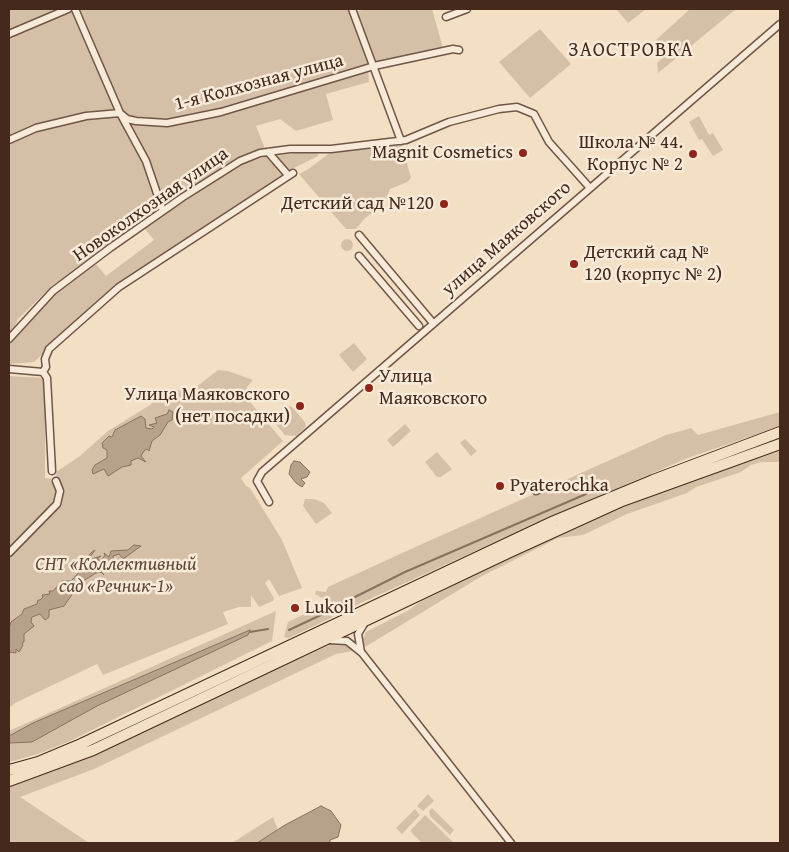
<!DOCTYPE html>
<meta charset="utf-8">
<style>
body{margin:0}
#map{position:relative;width:789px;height:852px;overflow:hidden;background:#f3dfc3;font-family:"Gentium Book Plus",serif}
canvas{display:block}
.frame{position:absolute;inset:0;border:10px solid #44291c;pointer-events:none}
</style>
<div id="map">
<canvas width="789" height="852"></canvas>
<div class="frame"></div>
</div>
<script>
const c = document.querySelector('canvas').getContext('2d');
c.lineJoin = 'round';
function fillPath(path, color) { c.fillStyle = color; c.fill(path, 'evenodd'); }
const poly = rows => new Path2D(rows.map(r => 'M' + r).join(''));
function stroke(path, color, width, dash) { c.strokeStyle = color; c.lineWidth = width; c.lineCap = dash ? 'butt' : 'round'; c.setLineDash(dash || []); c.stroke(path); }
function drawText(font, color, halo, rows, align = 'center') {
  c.font = font + ' "Gentium Book Plus",serif'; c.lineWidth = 5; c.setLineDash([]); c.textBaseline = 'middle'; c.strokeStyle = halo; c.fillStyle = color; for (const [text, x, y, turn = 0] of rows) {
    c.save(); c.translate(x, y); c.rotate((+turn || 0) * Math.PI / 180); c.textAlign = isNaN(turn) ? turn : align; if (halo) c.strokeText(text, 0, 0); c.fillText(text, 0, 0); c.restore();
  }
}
fillPath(poly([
 [9,9,356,9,357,11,369,9,432,9,443,48,368,70,369,82,326,94,333,120,296,131,280,119,256,126,265,149,243,157,72,275,55,283,18,319,14,329,9,333],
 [616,9,646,9,628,23],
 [690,9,736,9,658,73,657,63,669,52,656,40],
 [540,29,571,64,530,98,499,62],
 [699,116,709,135,713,133,723,150,713,156,702,139,699,140,689,122],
 [385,143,391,146,402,146,411,178,407,182,390,189,386,199,379,208,365,218,356,229,346,229,299,174,310,168,331,152],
 [309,151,318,152,318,156,290,170,285,168,275,156],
 [268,156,284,174,125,282,83,316,34,362,9,364,9,342,25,323,62,287,96,264,106,276,154,240,145,229,236,166],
 '341 245a6 6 0 1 1 12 0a6 6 0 1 1-12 0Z',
 [354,343,367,359,353,372,339,355],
 [218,370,228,371,253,380,247,387,245,396,283,441,241,478,246,486,250,488,282,540,302,588,279,596,269,579,265,583,274,598,273,601,259,607,251,595,251,607,239,607,223,612,228,624,103,675,97,664,15,703,9,708,9,376,45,378,45,478,52,479,57,477,56,472,80,456,108,431,150,405,166,390,191,391],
 [282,405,292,407,305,422,306,427,296,436,285,435,273,421,273,413,278,418,287,410],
 [780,412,780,426,688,458,566,510,352,607,342,609,315,594,316,591,326,592,328,587,411,549,666,435,691,428,698,435],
 [405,424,411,431,393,447,387,440],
 [465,439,477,451,471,456,460,443],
 [780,451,780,462,761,462,751,465,741,472,696,487,687,493,627,514,583,535,558,538,482,576,365,647,362,641,366,632,409,610,420,602,566,530,668,489],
 [437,452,452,469,441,477,437,477,425,462],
 [305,499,314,499,324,503,332,513,316,524,303,506],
 [320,610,333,617,289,638,284,637,288,622,311,611],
 [276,611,272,641,70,741,38,754,9,762,9,731],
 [334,643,348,646,353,651,336,654,315,664,94,769,20,797,89,843,9,843,9,785,65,766,191,707],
 [428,794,434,801,423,811,417,806],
 [432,808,454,830,450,835,430,816,429,811],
 [415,809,420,815,402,834,396,828],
 [425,815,454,843,422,843,410,831],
 [273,817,278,830,269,837,257,843,232,843]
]), '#d5c0a7');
const water = poly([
 [169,410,173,412,172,420,168,422,160,435,152,441,149,451,147,449,144,451,141,456,146,462,138,458,131,461,131,465,122,467,108,476,104,469,93,474,92,470,95,465,107,458,107,450,103,448,102,443,109,436,112,437,115,430,141,416,145,419,146,428,152,429,154,427,149,425,157,423,155,418,167,414,169,410],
 [294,461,300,462,310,472,307,477,301,479,305,483,302,487,296,483,289,474,291,465,294,461],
 [134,545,141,546,123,559,119,554,113,556,114,564,106,561,104,566,107,569,101,571,104,575,101,572,96,573,80,583,64,606,49,610,49,617,45,620,40,614,32,617,31,622,34,626,24,634,24,642,22,643,23,645,19,652,16,649,16,653,10,652,9,656,9,628,11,622,22,614,24,609,37,604,38,600,40,600,43,597,42,595,50,594,49,591,53,591,62,581,71,581,81,570,85,559,92,552,95,550,88,560,101,556,97,559,101,561,105,555,104,553,109,557,111,551,128,550,134,545],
 [250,630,248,635,97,706,32,742,9,743,9,736,33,723,250,630],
 [321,806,331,811,341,825,338,837,330,840,330,843,257,843,285,825,321,806]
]);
fillPath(water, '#b8a18a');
stroke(water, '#8a715e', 1);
stroke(poly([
 [341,604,405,572,586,494],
 [289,630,323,614],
 [250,632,268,629]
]), '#8a715e', 2);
const street = poly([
 [75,9,120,113,146,161,163,211],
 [352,9,401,141],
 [446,17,467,9],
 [9,34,68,9],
 [9,140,36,128,86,116,120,113,127,119,136,121,167,123,221,112,374,66,453,49,459,50],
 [268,152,288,175],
 [359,235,433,323],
 [359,256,419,326],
 [9,339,53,291,110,248,183,197,240,161,260,153,290,149,331,149,406,140,449,122,499,109,517,107,534,114,549,142,590,188],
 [9,369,43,372,47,378,52,471],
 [43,372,46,367,45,359,49,349,119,287,293,173],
 [536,491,540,489],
 [269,502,257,481,262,472,780,24],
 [9,553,57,504,60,491,56,481],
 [329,640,347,641,362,653,511,843],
 [361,652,358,634,364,624]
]);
const primary = poly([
 [9,770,38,762,81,744,554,521,653,480,780,432],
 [9,781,93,750,510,552,622,501,780,444]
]);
stroke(street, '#705646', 9);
stroke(primary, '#44291c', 12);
stroke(street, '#f7ead8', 6);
stroke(primary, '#f3dfc3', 10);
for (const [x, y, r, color] of [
 [523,153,5,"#8f2418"],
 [693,154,5,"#8f2418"],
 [444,204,5,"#8f2418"],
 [574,264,5,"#8f2418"],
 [369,388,5,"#8f2418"],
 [300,406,5,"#8f2418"],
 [500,486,5,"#8f2418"],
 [295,608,5,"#8f2418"]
]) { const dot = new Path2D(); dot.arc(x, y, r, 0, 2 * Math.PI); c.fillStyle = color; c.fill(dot); stroke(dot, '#f7ead8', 2); }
drawText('19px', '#44291c', '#f7ead8', [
 ["1-я Колхозная улица",259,83,-15],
 ["Новоколхозная улица",151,205,-35],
 ["улица Маяковского",507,239,-41]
]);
drawText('19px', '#44291c', '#f7ead8', [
 ["Школа № 44.",683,143],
 ["Корпус № 2",683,165],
 ["Magnit Cosmetics",513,153],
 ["Детский сад №120",434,204],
 ["Детский сад №",584,253,"left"],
 ["120 (корпус № 2)",584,275,"left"],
 ["Улица",379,377,"left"],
 ["Маяковского",379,399,"left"],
 ["Улица Маяковского",290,395],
 ["(нет посадки)",290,417],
 ["Pyaterochka",510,486,"left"],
 ["Lukoil",305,608,"left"]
], 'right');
drawText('italic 19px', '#614738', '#f7ead8', [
 ["СНТ «Коллективный",116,565],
 ["сад «Речник-1»",116,587]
]);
c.letterSpacing = '1px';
drawText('20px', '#44291c', '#f7ead8', [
 ["ЗАОСТРОВКА",631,51]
]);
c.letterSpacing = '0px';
</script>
